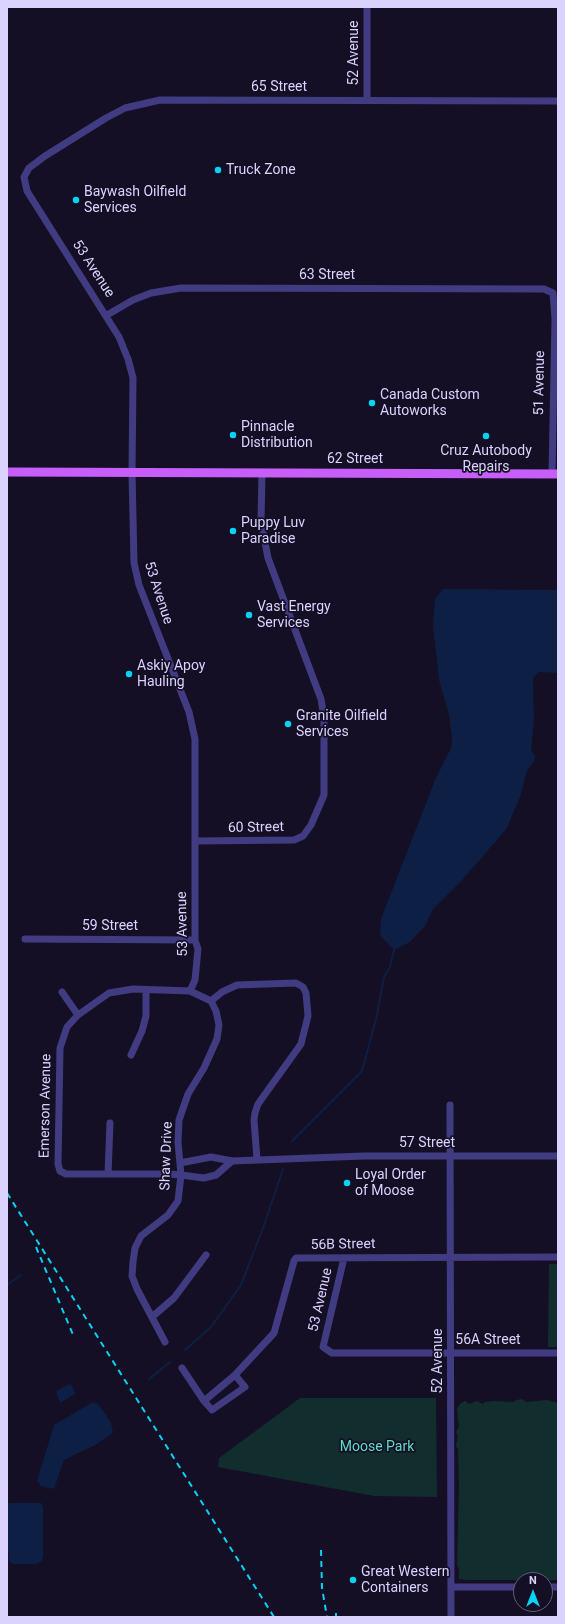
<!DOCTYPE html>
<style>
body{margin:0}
#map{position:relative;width:565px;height:1624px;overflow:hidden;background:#140f24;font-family:Roboto,sans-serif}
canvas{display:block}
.frame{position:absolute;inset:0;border:8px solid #dad3fe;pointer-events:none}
.north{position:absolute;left:513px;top:1572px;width:40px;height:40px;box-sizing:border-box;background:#140f24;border:1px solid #635d7b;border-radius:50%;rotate:0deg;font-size:11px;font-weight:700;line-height:16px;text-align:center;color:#dad3fe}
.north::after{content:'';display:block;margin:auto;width:14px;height:18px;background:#08d3f5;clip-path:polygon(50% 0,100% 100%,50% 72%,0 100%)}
</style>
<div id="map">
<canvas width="565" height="1624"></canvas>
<div class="frame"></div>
<div class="north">N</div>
</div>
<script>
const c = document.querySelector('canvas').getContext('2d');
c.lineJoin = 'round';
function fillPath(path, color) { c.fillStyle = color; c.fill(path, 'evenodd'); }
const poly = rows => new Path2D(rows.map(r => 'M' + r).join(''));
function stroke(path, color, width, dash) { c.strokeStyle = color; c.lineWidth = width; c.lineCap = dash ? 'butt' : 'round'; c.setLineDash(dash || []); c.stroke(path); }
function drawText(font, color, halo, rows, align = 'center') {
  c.font = font + ' Roboto,sans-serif'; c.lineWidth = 3.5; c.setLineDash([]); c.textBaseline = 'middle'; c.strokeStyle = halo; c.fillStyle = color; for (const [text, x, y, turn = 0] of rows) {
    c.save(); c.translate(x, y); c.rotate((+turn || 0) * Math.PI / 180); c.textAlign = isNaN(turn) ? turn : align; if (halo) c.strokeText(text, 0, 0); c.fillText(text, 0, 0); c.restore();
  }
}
fillPath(poly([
 [549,1264,558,1264,558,1347,548,1347],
 [300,1398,436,1398,437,1497,374,1496,218,1467,219,1458],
 [522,1399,526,1402,547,1400,558,1403,558,1580,467,1580,459,1579,459,1569,457,1565,459,1486,458,1449,456,1446,458,1436,456,1432,459,1427,457,1409,460,1404,465,1401,469,1404,477,1401,483,1404,485,1402,494,1401,514,1402,516,1400]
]), '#122d2e');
fillPath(poly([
 [443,589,558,590,558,673,539,672,533,678,534,721,531,750,535,756,534,761,527,771,520,797,507,828,463,879,433,909,425,926,410,942,394,950,380,935,381,919,435,780,451,748,452,738,449,715,439,680,433,625,435,599],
 [70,1384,73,1387,75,1394,60,1403,56,1391],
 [93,1402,98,1404,106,1415,111,1423,113,1433,95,1445,64,1460,54,1489,41,1486,37,1481,54,1425],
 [9,1503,41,1503,43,1507,43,1557,41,1562,36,1564,14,1564,9,1562,7,1534,7,1506]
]), '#0d1f44');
stroke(poly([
 [292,1141,362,1071,377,1015,384,977,390,967,394,950],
 [7,1285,21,1275],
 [185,1350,211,1327,241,1285,263,1228,283,1169],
 [149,1379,170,1362]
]), '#0d1f44', 2);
stroke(poly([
 [367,100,367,7],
 [107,315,133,300,151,293,181,288,544,289,553,293,555,319,552,474],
 [196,841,294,840,303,836,311,825,324,795,324,718,321,699,268,558,261,521,262,473],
 [25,939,195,940],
 [190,991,195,980,198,949,195,940,195,739,189,712,139,585,134,563,132,473,133,378,128,359,119,337,27,191,24,177,29,168,45,156,106,118,125,108,160,100,558,101],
 [62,992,78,1015],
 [211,1001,222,992,237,985,296,983,303,987,306,993,308,1016,301,1044,258,1104,255,1113,254,1120,257,1159],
 [131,1055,142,1031,146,1016,146,990],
 [450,1105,451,1617],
 [180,1163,211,1157,232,1161,364,1156,558,1156],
 [108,1174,110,1123],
 [344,1258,323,1347,332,1353,558,1353],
 [152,1317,174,1298,206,1255],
 [165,1342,137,1289,132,1276,133,1262,135,1248,141,1236,168,1215,178,1201,181,1175,178,1142,179,1120,188,1094,204,1068,217,1039,219,1025,216,1011,211,1001,190,991,133,989,109,993,78,1015,67,1027,60,1048,58,1164,60,1171,66,1174,169,1174,181,1175,204,1178,216,1175,232,1161],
 [182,1368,204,1401,212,1410,245,1387,235,1375],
 [204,1401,235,1375,274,1333,294,1261,296,1258,558,1257],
 [451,1587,521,1587],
 [545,1587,558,1587]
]), '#413c81', 7);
stroke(poly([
 [7,472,558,474]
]), '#c75efa', 9);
stroke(poly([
 [7,1193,274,1617],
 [36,1247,74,1337],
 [321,1550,322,1588,327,1617],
 [336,1613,336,1617]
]), '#08d3f5', 2, [6, 5]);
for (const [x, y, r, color] of [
 [218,170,4,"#08d3f5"],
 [76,200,4,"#08d3f5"],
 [372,403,4,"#08d3f5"],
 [233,435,4,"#08d3f5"],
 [486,436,4,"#08d3f5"],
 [233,531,4,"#08d3f5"],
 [249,615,4,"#08d3f5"],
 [129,674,4,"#08d3f5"],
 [288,724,4,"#08d3f5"],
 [347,1183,4,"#08d3f5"],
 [353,1580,4,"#08d3f5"]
]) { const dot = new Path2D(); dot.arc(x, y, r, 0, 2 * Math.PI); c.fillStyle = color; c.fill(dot); stroke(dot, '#140f24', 1.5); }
drawText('14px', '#dad3fe', '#140f24', [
 ["52 Avenue",354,53,-90],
 ["65 Street",279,87],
 ["53 Avenue",93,269,57],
 ["63 Street",327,275],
 ["51 Avenue",540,383,-89],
 ["62 Street",355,459],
 ["53 Avenue",158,593,72],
 ["60 Street",256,828,-1],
 ["53 Avenue",183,924,-91],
 ["59 Street",110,926],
 ["Emerson Avenue",46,1106,-89],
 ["57 Street",427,1143],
 ["Shaw Drive",167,1156,-88],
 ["56B Street",343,1245,-1],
 ["53 Avenue",321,1300,-77],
 ["56A Street",488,1340],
 ["52 Avenue",438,1361,-90]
]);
drawText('14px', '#dad3fe', '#140f24', [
 ["Truck Zone",226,170],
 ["Baywash Oilfield",84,192],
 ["Services",84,208],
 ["Canada Custom",380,395],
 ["Autoworks",380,411],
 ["Pinnacle",241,427],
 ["Distribution",241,443],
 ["Cruz Autobody",486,451,"center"],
 ["Repairs",486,467,"center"],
 ["Puppy Luv",241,523],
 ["Paradise",241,539],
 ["Vast Energy",257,607],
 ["Services",257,623],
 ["Askiy Apoy",137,666],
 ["Hauling",137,682],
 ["Granite Oilfield",296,716],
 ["Services",296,732],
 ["Loyal Order",355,1175],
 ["of Moose",355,1191],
 ["Great Western",361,1572],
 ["Containers",361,1588]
], 'left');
drawText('14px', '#61dcc3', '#140f24', [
 ["Moose Park",377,1447]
]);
</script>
